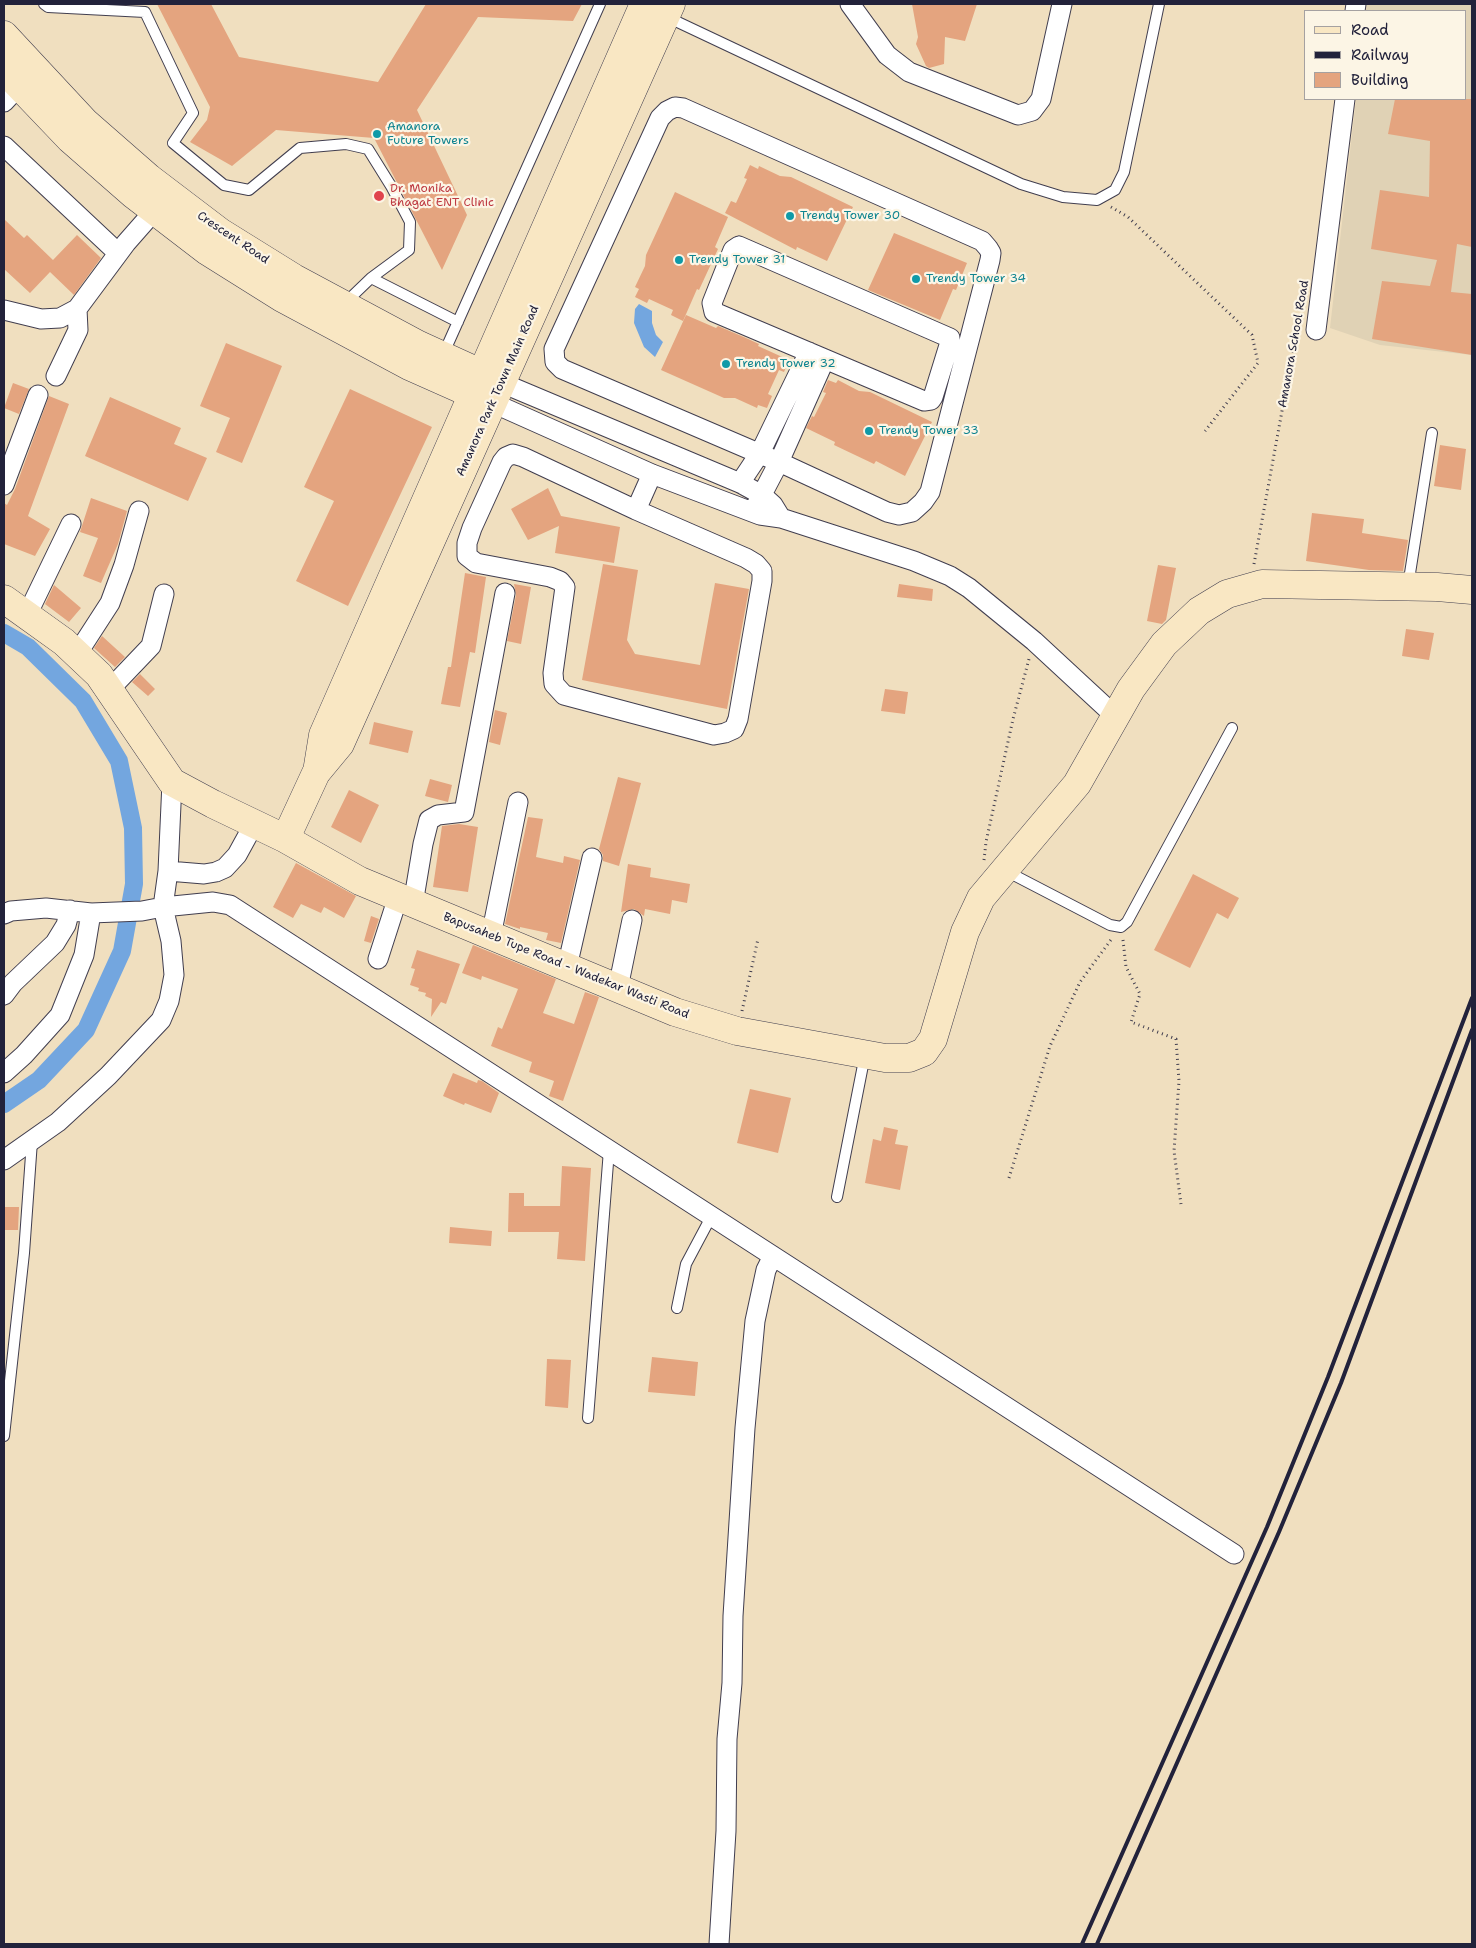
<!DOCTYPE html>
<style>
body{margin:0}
#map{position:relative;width:1476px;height:1948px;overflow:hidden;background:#f0dfbf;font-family:"Shantell Sans",sans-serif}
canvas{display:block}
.frame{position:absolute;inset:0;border:5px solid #22223b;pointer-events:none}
.legend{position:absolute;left:1304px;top:10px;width:162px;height:90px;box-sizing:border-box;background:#fcf5e5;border:1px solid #a5a1a1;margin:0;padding:6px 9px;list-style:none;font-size:15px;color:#22223b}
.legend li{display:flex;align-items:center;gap:10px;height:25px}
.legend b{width:25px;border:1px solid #a5a1a1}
</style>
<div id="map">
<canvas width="1476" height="1948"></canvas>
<div class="frame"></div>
<ul class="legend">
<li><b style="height:6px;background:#f9e7c3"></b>Road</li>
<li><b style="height:6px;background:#22223b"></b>Railway</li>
<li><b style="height:14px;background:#e4a47f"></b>Building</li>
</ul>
</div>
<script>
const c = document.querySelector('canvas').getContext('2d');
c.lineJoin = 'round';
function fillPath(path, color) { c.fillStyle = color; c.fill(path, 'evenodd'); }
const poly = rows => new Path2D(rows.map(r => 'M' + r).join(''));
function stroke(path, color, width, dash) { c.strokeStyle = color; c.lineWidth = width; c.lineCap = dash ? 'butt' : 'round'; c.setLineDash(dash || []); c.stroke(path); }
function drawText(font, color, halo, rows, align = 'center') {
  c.font = font + ' "Shantell Sans",sans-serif'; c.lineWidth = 4.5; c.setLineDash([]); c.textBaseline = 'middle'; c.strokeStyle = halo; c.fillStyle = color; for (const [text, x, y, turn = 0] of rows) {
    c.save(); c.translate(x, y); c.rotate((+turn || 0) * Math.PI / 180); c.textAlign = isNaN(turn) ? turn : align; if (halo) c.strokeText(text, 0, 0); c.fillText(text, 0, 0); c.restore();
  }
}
fillPath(poly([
 [1366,4,1472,4,1472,355,1380,345,1330,328,1356,99,1465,99,1465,11,1365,11]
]), '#e0d2b5');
fillPath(poly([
 [639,304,652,311,652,323,656,335,663,342,655,357,644,347,634,323,635,309]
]), '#73a6df');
stroke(poly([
 [4,633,28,647,83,701,119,761,133,828,134,884,122,951,86,1030,39,1080,4,1104]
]), '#73a6df', 18);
fillPath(poly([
 [157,4,211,4,239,57,378,82,426,4,582,4,573,21,478,17,417,110,467,215,442,270,374,138,276,130,232,166,190,142,207,120,210,107],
 [912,4,977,4,965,41,945,37,944,64,929,68,926,66,916,44,918,37],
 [1395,99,1472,99,1472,247,1457,244,1451,292,1472,294,1472,355,1372,339,1382,281,1430,286,1437,260,1371,249,1380,190,1429,197,1430,141,1388,134],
 [750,165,758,169,759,166,780,176,791,177,853,207,827,261,797,247,796,250,725,213,731,201,736,203,747,179,744,178],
 [675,192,728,217,715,247,718,249,699,290,697,289,683,321,671,315,673,310,649,299,647,303,635,297,639,289,635,287,645,266,646,255],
 [4,219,24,238,27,235,53,260,77,235,101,258,74,295,50,272,30,293,4,269],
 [894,233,967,263,956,290,953,289,940,320,868,290],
 [686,315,716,328,718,326,746,338,759,344,758,346,789,360,784,372,779,370,768,394,772,396,767,408,758,405,757,408,735,398,724,398,661,370],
 [226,343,282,366,242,463,216,452,230,418,200,406],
 [828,380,836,383,838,380,859,391,870,392,932,422,905,476,876,461,874,464,834,445,835,442,806,428,812,416,814,417,826,393,823,392],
 [13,383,29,389,19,414,4,408],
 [350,389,432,427,348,606,296,581,334,501,304,487],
 [49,396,69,404,28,516,50,529,35,556,4,544,4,503,7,505,15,489],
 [110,397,181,428,174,444,207,458,188,501,85,456],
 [1440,445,1466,449,1461,490,1434,486],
 [548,488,561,516,620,527,614,563,555,553,559,526,528,540,511,509],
 [91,498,127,511,118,544,101,583,83,576,98,538,80,532],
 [1312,513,1364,519,1362,533,1408,540,1403,571,1369,570,1306,561],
 [603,564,638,570,627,640,635,654,700,665,715,583,749,589,727,709,582,680],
 [1158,565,1176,568,1166,620,1162,624,1147,621],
 [465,573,486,577,475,653,470,652,460,707,441,704,448,667,451,667],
 [514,584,531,587,521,644,507,641,516,595],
 [899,584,933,589,932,601,897,597],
 [54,585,81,608,69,622,45,604],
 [1406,629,1434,633,1429,660,1402,656],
 [102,636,125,657,115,667,94,648],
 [140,674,155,689,148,696,132,682],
 [885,689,908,692,905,714,881,711],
 [495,710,507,713,500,745,489,742],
 [374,722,413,731,408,753,369,744],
 [618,777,641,783,619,866,603,861,603,855,599,849],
 [430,779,452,785,448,802,425,796],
 [349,790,379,805,361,843,331,827],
 [528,817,543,819,536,857,563,863,564,856,580,860,561,943,546,940,548,933,520,927,520,929,505,924],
 [459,824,478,827,468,892,433,887,442,826],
 [296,863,356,896,344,918,324,907,321,913,301,904,293,918,273,907],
 [628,864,651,868,650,877,690,884,687,903,672,900,670,914,645,909,644,916,634,909,621,912],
 [1193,874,1239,898,1228,919,1217,913,1190,968,1154,950],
 [371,916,379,919,371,943,364,941],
 [473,945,556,979,543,1013,574,1024,585,992,599,997,563,1101,549,1096,554,1081,529,1072,532,1062,491,1046,498,1027,502,1029,518,989,482,976,481,980,462,973],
 [417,950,460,964,446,1004,441,1002,431,1017,432,999,425,996,426,993,418,991,419,988,410,985,415,969,411,968],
 [453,1073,477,1083,478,1080,482,1081,499,1093,491,1113,465,1103,464,1105,443,1096],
 [750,1089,791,1098,778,1153,737,1143],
 [884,1127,898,1130,895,1144,908,1146,900,1190,865,1183,873,1139,881,1141],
 [562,1166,591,1168,585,1261,557,1259,559,1232,508,1232,509,1193,524,1193,524,1206,560,1206],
 [4,1207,19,1207,18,1230,4,1230],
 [450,1227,492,1231,491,1246,449,1243],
 [652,1357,698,1362,695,1396,648,1392],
 [547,1359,571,1360,568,1408,545,1406]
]), '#e4a47f');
const lane = poly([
 [44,4,48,7,145,12,193,113,173,143,224,185,249,190,300,148,346,144,368,149,391,186,410,222,409,250,371,278,345,303],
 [667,17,1021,184,1063,197,1097,200,1115,190,1124,172,1159,4],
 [371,278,458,322],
 [443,355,600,4],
 [1408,586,1432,433],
 [1006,871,1110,925,1121,927,1127,922,1232,728],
 [837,1197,865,1055],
 [677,1308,686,1264,711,1217],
 [588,1418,609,1150],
 [4,1436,24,1253,32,1141]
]);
const street = poly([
 [850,4,887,55,909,72,1018,115,1032,111,1041,99,1062,4],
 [1355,11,1356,4],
 [4,102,19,86],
 [675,107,683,108,982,241,988,248,991,253,990,260,930,492,923,502,912,512,899,515,887,512,779,462,562,369,555,362,554,349,660,118,667,111,675,107],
 [4,146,118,253],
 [739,246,950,338,950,342,933,397,931,400,924,401,714,312,712,303,733,250,739,246],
 [4,310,41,319,60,318,77,309,126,243,162,202],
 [1316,330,1345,99],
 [56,376,78,330,77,309],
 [502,383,740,483,762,495,773,505,781,518],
 [493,403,652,474,760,515,781,518,914,561,950,576,969,588,1034,641,1115,716],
 [740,483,760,453,809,352],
 [4,485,38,395],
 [757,504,779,462,825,359],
 [636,510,746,558,756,564,762,571,762,581,738,719,734,729,725,733,714,735,564,695,554,684,553,673,565,587,560,581,550,577,476,563,467,556,467,543,472,528,502,462,506,457,513,454,523,457,636,510,652,474],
 [27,615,71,524],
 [77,654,110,603,124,565,139,511],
 [110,689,151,646,164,594],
 [168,871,204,874,216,872,225,868,237,855,254,824],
 [413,904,423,844,429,820,438,815,464,812,505,593],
 [4,914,11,911,46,908,91,913,142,911,163,907,213,902,230,905,1234,1554],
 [491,936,518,802],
 [378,959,398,897],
 [567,967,592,858],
 [618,988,632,920],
 [4,995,13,983,55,943,66,925,70,910],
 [4,1073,24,1055,60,1015,84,955,91,913],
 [4,1160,58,1122,108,1076,161,1020,169,1001,174,975,171,941,163,907,168,871,172,782],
 [719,1944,726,1831,727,1739,732,1683,733,1616,745,1428,755,1321,766,1270,773,1256]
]);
const secondary = poly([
 [4,35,85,122,149,178,220,232,294,278,419,345,498,381],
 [4,70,70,139,134,195,207,251,282,298,409,366,490,402],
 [4,599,64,642,99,675,172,782,213,804,284,838,360,881,675,1012,737,1031,885,1058,909,1058,924,1052,933,1039,965,932,981,898,1077,784,1131,689,1164,644,1199,611,1227,594,1262,584,1437,587,1472,590],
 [317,772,323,735,644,4],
 [284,838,291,827,316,773,340,744,671,4]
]);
stroke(lane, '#413e4f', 12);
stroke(street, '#413e4f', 21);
stroke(secondary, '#413e4f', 29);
stroke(poly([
 [1111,207,1128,217,1252,335,1258,363,1205,431],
 [1254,564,1297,329],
 [984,860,986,842,1013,719,1029,659],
 [1123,940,1126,967,1140,994,1131,1022,1176,1039,1179,1081,1174,1151,1181,1204],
 [742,1011,758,939],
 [1009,1178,1050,1046,1080,982,1113,937]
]), '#413e4f', 3, [1, 4]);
stroke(lane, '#fff', 10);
stroke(street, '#fff', 19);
stroke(secondary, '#f9e7c3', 28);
stroke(poly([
 [1082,1944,1267,1527,1328,1377,1472,998],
 [1097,1944,1279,1532,1341,1383,1472,1030]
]), '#22223b', 4);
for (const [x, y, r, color] of [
 [377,134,5,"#0f9aa8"],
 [379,196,6,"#e0444e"],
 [790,216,5,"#0f9aa8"],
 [679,260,5,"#0f9aa8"],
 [916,279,5,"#0f9aa8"],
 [726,364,5,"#0f9aa8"],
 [869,431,5,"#0f9aa8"]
]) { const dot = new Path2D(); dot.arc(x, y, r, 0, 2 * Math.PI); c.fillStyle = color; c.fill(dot); stroke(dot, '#fcf5e5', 2); }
drawText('12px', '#0d838f', '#fcf5e5', [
 ["Amanora",387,127],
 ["Future Towers",387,141],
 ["Trendy Tower 30",800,216],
 ["Trendy Tower 31",689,260],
 ["Trendy Tower 34",926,279],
 ["Trendy Tower 32",736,364],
 ["Trendy Tower 33",879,431]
], 'left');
drawText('12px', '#be3a42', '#fcf5e5', [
 ["Dr. Monika",390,189],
 ["Bhagat ENT Clinic",390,203]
], 'left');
drawText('12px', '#22223b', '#fcf5e5', [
 ["Crescent Road",233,238,34],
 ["Amanora School Road",1294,344,-80],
 ["Amanora Park Town Main Road",498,391,-66],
 ["Bapusaheb Tupe Road - Wadekar Wasti Road",566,966,22]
]);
</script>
